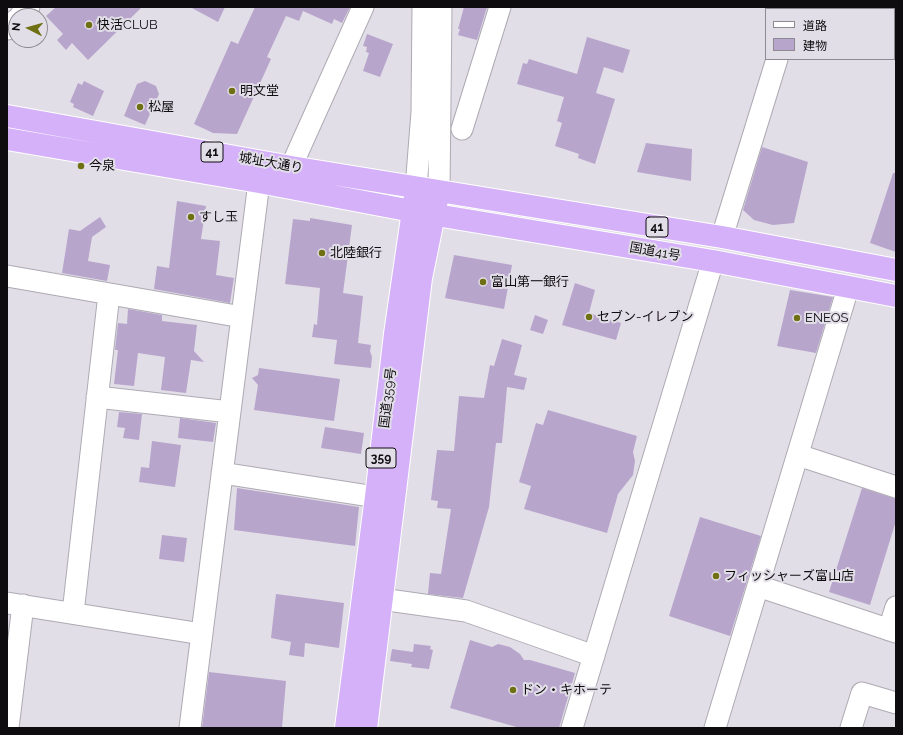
<!DOCTYPE html>
<meta charset="utf-8">
<style>
body{margin:0}
#map{position:relative;width:903px;height:735px;overflow:hidden;background:#e2dee8;font-family:Raleway,"Noto Sans JP",sans-serif}
canvas{display:block}
.frame{position:absolute;inset:0;border:8px solid #0e0c0f;pointer-events:none}
.legend{position:absolute;left:765px;top:8px;width:130px;height:52px;box-sizing:border-box;background:#e2dee8;border:1px solid #8d8a91;margin:0;padding:5px 7px;list-style:none;font-size:12px;color:#0e0c0f}
.legend li{display:flex;align-items:center;gap:8px;height:20px}
.legend b{width:20px;border:1px solid #8d8a91}
.north{position:absolute;left:8px;top:8px;width:40px;height:40px;box-sizing:border-box;background:#e2dee8;border:1px solid #8d8a91;border-radius:50%;rotate:276deg;font-size:11px;font-weight:700;line-height:16px;text-align:center;color:#0e0c0f}
.north::after{content:'';display:block;margin:auto;width:14px;height:18px;background:#6f7013;clip-path:polygon(50% 0,100% 100%,50% 72%,0 100%)}
</style>
<div id="map">
<canvas width="903" height="735"></canvas>
<div class="frame"></div>
<ul class="legend">
<li><b style="height:5px;background:#fff"></b>道路</li>
<li><b style="height:11px;background:#b8a5cc"></b>建物</li>
</ul>
<div class="north">N</div>
</div>
<script>
const c = document.querySelector('canvas').getContext('2d');
c.lineJoin = 'round';
function fillPath(path, color) { c.fillStyle = color; c.fill(path, 'evenodd'); }
const poly = rows => new Path2D(rows.map(r => 'M' + r).join(''));
function stroke(path, color, width, dash) { c.strokeStyle = color; c.lineWidth = width; c.lineCap = dash ? 'butt' : 'round'; c.setLineDash(dash || []); c.stroke(path); }
function drawText(font, color, halo, rows, align = 'center') {
  c.font = font + ' Raleway,"Noto Sans JP",sans-serif'; c.lineWidth = 4; c.setLineDash([]); c.textBaseline = 'middle'; c.strokeStyle = halo; c.fillStyle = color; for (const [text, x, y, turn = 0] of rows) {
    c.save(); c.translate(x, y); c.rotate((+turn || 0) * Math.PI / 180); c.textAlign = isNaN(turn) ? turn : align; if (halo) c.strokeText(text, 0, 0); c.fillText(text, 0, 0); c.restore();
  }
}
fillPath(poly([
 [56,7,142,7,88,60,72,43,66,50,57,40,63,34,46,16],
 [190,7,225,7,218,22],
 [255,7,350,7,342,23,334,19,332,24,303,11,299,21,286,16,267,57,271,59,237,134,213,133,194,124,231,41,238,44],
 [464,7,487,7,477,40,458,35,460,29,458,29],
 [367,34,393,44,380,77,363,71,369,53,366,52,367,47,363,46],
 [587,37,630,50,623,73,604,67,596,93,615,99,595,164,578,158,579,154,555,146,562,123,557,121,564,97,517,84,523,63,527,64,529,59,577,74],
 [84,81,104,91,93,116,73,107,74,104,70,102,78,83,82,85],
 [145,81,156,86,159,94,145,125,124,116,137,84],
 [646,143,692,149,691,181,637,172],
 [762,147,808,162,794,223,773,225,754,220,743,210],
 [893,173,896,173,896,252,870,243],
 [177,201,206,206,201,239,220,241,216,275,234,278,230,303,154,289,157,266,169,268],
 [100,217,106,227,92,237,88,261,110,265,107,281,62,273,69,229,80,231],
 [310,218,352,225,343,293,363,296,358,343,371,345,370,351,372,357,371,368,334,364,337,340,312,337,314,324,317,325,320,288,285,284,293,219,310,221],
 [454,255,512,265,504,309,445,298],
 [575,283,595,290,589,313,621,323,616,340,562,325],
 [790,290,833,297,816,353,777,346],
 [128,309,162,315,162,321,197,325,194,351,204,362,191,360,186,393,161,390,165,357,138,353,134,386,114,384,118,350,115,350,118,323,127,324],
 [535,315,548,320,543,334,530,330],
 [502,339,522,345,514,375,527,378,524,390,507,387,502,443,496,443,489,507,463,598,428,594,430,573,441,574,451,509,437,508,438,501,431,500,437,450,454,451,459,396,484,398,490,365,494,366],
 [259,368,340,379,334,421,254,410,258,385,252,378,258,375],
 [548,410,637,436,633,452,635,461,633,475,618,494,607,533,524,509,531,486,519,482,536,423,543,425],
 [119,412,142,414,139,440,123,438,125,428,117,427],
 [180,418,216,423,213,442,178,438],
 [325,427,364,433,361,454,321,448],
 [152,441,181,445,175,487,139,482,141,467,149,468],
 [237,488,359,507,355,546,234,530],
 [862,488,896,499,896,521,870,605,829,592],
 [700,517,761,536,730,636,669,616],
 [162,535,187,538,184,562,159,559],
 [276,594,344,603,339,648,305,643,304,657,289,655,291,642,271,638],
 [470,640,492,647,498,644,510,647,520,654,524,660,530,660,575,673,559,728,520,728,450,708],
 [414,644,431,646,430,649,433,650,429,669,411,667,412,664,390,661,392,649,413,652],
 [209,672,286,681,282,728,202,728]
]), '#b8a5cc');
const minor = poly([
 [793,9,794,7],
 [20,16,29,7],
 [7,29,16,20],
 [462,129,500,7],
 [291,167,363,7],
 [416,188,422,112,423,7],
 [439,191,441,7],
 [722,237,777,59],
 [7,276,242,317],
 [97,397,230,412],
 [798,455,896,487],
 [222,473,376,497],
 [758,586,896,632],
 [381,599,466,611,594,656],
 [7,603,202,634],
 [73,613,109,294],
 [889,630,896,607],
 [8,728,23,605],
 [190,728,259,182],
 [572,728,713,261],
 [715,728,848,288],
 [851,728,862,693,896,703]
]);
const highway = poly([
 [7,116,291,167,722,237,896,270],
 [7,139,259,182,412,211,713,261,896,296],
 [346,728,376,497,395,334,415,197],
 [366,728,421,278,437,200]
]);
stroke(minor, '#aeaab3', 23);
stroke(highway, '#fff', 24);
stroke(minor, '#fff', 21);
stroke(highway, '#d5b1fa', 22);
for (const [x, y, r, color] of [
 [89,25,4,"#6f7013"],
 [232,91,4,"#6f7013"],
 [140,107,4,"#6f7013"],
 [81,166,4,"#6f7013"],
 [191,217,4,"#6f7013"],
 [322,253,4,"#6f7013"],
 [483,282,4,"#6f7013"],
 [589,317,4,"#6f7013"],
 [797,318,4,"#6f7013"],
 [716,576,4,"#6f7013"],
 [513,690,4,"#6f7013"]
]) { const dot = new Path2D(); dot.arc(x, y, r, 0, 2 * Math.PI); c.fillStyle = color; c.fill(dot); stroke(dot, '#e2dee8', 1.5); }
for (const [x, y, w] of [
 [212,152,22],
 [657,227,22],
 [381,458,30]
]) { const box = new Path2D(); box.roundRect(x - w / 2, y - 10, w, 20, 3); c.fillStyle = '#e2dee8'; c.fill(box); stroke(box, '#0e0c0f', 1); }
drawText('bold 12px', '#0e0c0f', null, [
 ["41",212,152],
 ["41",657,227],
 ["359",381,458]
]);
drawText('13px', '#0e0c0f', '#e2dee8', [
 ["快活CLUB",97,25],
 ["明文堂",240,91],
 ["松屋",148,107],
 ["今泉",89,166],
 ["すし玉",199,217],
 ["北陸銀行",330,253],
 ["富山第一銀行",491,282],
 ["セブン-イレブン",597,317],
 ["ENEOS",805,318],
 ["フィッシャーズ富山店",724,576],
 ["ドン・キホーテ",521,690]
], 'left');
drawText('13px', '#0e0c0f', '#e2dee8', [
 ["城址大通り",271,163,10],
 ["国道41号",655,252,10],
 ["国道359号",388,398,-83]
]);
</script>
